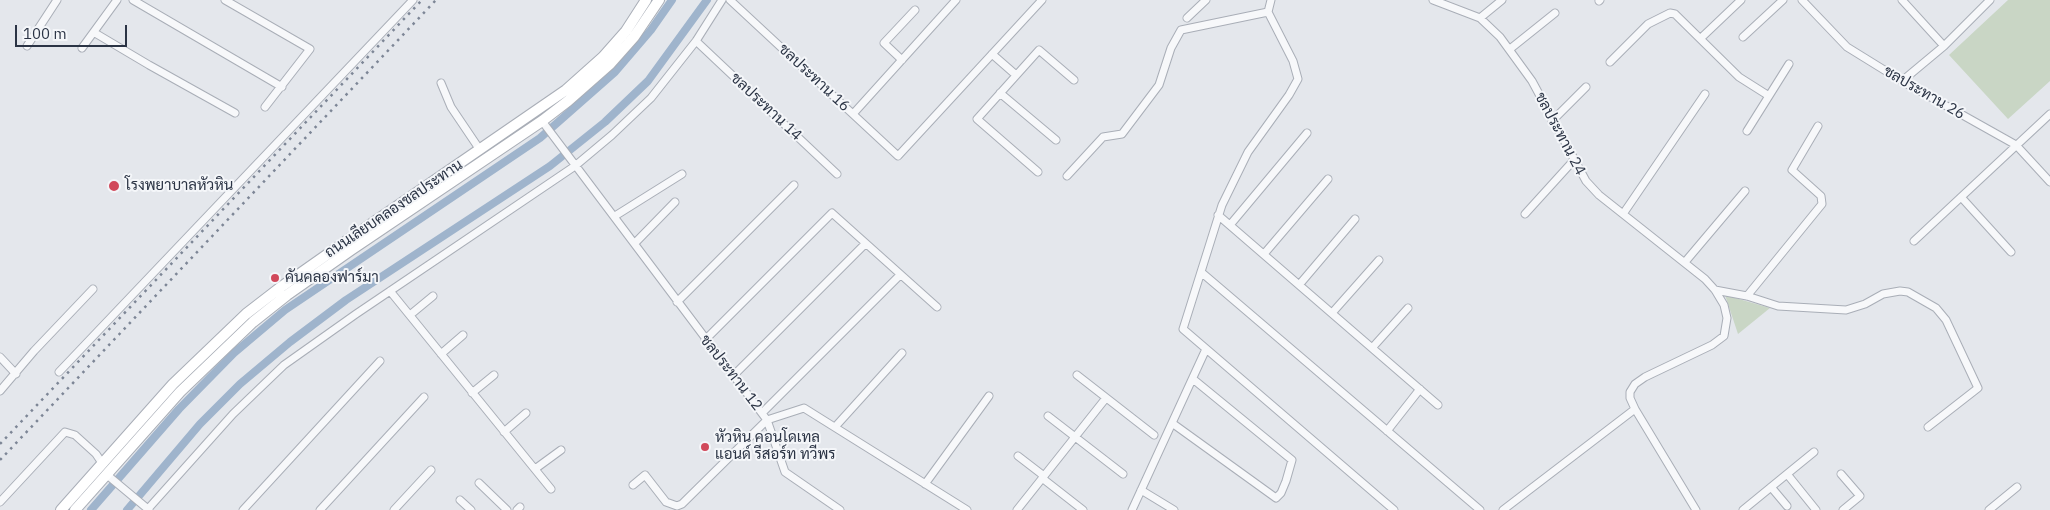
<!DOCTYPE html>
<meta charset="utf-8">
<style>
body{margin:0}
#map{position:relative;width:2050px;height:510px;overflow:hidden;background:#e4e7ec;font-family:"IBM Plex Sans",sans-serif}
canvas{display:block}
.scale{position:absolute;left:15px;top:25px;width:112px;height:22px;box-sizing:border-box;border:2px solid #2b3445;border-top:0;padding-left:6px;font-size:15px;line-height:18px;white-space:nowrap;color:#2b3445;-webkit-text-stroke:4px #f4f6f9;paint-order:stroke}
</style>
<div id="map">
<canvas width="2050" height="510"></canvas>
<div class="scale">100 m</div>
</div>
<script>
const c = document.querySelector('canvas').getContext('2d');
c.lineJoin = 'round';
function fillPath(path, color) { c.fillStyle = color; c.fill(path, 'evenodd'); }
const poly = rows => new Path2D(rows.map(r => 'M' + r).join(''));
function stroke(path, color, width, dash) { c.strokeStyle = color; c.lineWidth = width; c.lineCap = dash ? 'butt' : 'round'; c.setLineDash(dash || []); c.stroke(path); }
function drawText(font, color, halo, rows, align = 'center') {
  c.font = font + ' "IBM Plex Sans",Sarabun,sans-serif'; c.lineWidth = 4; c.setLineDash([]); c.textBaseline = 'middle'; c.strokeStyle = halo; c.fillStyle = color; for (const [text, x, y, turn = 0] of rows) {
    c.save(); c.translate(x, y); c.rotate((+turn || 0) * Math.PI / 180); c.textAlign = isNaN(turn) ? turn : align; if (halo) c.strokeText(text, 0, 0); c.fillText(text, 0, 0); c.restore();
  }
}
fillPath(poly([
 [2008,0,2050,0,2050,81,2008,119,1949,55],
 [1725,295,1770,308,1738,334]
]), '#c9d6c5');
stroke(poly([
 [91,510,179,409,234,353,285,310,540,138,615,72,651,30,672,0],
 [127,510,200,424,240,384,290,342,346,300,550,166,605,122,648,81,707,0]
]), '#9fb4cc', 8);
const street = poly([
 [133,0,282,87],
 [225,0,310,49,265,107],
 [730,0,898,156,1042,0],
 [1271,0,1268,12,1293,61,1298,79,1289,95,1248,152,1222,205,1183,329,1394,510],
 [1433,0,1480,18,1500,37,1532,81,1586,181,1599,195,1705,279,1715,290,1724,305,1727,318,1724,336,1712,345,1645,377,1635,384,1630,392,1630,398,1635,409,1696,510],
 [1802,0,1847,47,1902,81,2016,145,2050,182],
 [1902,0,1944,46],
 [1599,1,1600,0],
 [1187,18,1206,0],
 [1480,18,1502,0],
 [95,33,149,65,235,113],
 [1743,37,1783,0],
 [1701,38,1741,0],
 [696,41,837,174],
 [27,46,57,0],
 [82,48,117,0],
 [1510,49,1555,13],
 [992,54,1016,75],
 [902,60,884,43,915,10],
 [1610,62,1648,24,1670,13,1675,14,1739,77,1769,96],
 [1902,81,1944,46,1990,0],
 [441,83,451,107,480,150],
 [1000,93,1056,140],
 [853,114,956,0],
 [542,121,767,420,804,408,967,510],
 [1552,121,1586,87],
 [1747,131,1789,64],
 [1038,172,977,119,1039,50,1074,80],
 [1067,176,1103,137,1122,134,1159,85,1171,48,1181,30,1268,12],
 [1961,197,2011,252],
 [1525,214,1574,160],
 [1623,214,1705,94],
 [1218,215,1438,405],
 [615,216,682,174],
 [1230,225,1307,133],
 [1914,241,2050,114],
 [635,243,675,202],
 [1264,254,1328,179],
 [1685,262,1745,191],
 [1201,272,1480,510],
 [1299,285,1355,219],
 [1715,290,1747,296,1778,306,1846,310,1865,304,1883,294,1900,291,1908,292,1936,308,1946,320,1978,388,1928,427],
 [390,291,551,489],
 [1747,296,1822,204,1821,196,1792,170,1818,126],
 [677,302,794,185],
 [1332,313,1379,260],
 [410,315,433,296],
 [705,340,832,213,937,307],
 [1372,348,1408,308],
 [441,354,463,335],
 [0,357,16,374],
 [59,372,413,0],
 [1077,375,1154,435],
 [733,376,865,244],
 [0,391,34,351,93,289],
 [472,393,494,375],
 [762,413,900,275],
 [1048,416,1123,474],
 [1172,423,1276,498,1281,493,1286,481,1292,460,1193,379],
 [835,427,902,353],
 [1387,431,1420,389],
 [504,432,526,413],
 [1018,456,1044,476],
 [535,469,561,450],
 [106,474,149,510],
 [1787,474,1814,452],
 [1841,474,1860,496,1843,510],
 [1042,478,1083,510],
 [479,483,507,510],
 [925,484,989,396],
 [633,485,645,475,666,502,677,506,682,504,767,420,785,472,840,510],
 [1771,487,1787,506],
 [1141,490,1174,510],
 [460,500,471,510],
 [0,502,65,432,75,435,96,454,102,463],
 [147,510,233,414,284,365,356,314,575,166,612,135,651,98,696,41,722,0],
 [243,510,380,361],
 [320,510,424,397],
 [394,510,431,470],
 [517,510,520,507],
 [1017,510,1106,398],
 [1132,510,1206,349],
 [1503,510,1635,409],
 [1743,510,1787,474,1816,510],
 [1989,510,2017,487]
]);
const secondary = poly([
 [61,510,173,384,246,314,281,287,345,242,566,90,603,57,626,31,646,0],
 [75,510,180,392,253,322,287,295,351,250,542,121,568,101,610,64,634,37,659,0]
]);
stroke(street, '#a9aeb7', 9);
stroke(secondary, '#a9aeb7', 12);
stroke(street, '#f7f8fa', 7);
stroke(secondary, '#fff', 10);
stroke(poly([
 [0,444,422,0],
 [0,460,436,0]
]), '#7d8696', 2.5, [2.5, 5]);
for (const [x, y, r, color] of [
 [114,186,6,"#d1495b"],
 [275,278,5,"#d1495b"],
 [705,447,5,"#d1495b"]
]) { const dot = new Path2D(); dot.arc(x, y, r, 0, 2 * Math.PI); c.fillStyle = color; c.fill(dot); stroke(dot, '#f4f6f9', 2); }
drawText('15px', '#2b3445', '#f4f6f9', [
 ["ชลประทาน 16",814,78,43],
 ["ชลประทาน 26",1924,93,30],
 ["ชลประทาน 14",766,107,43],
 ["ชลประทาน 24",1560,134,62],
 ["ถนนเลียบคลองชลประทาน",394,209,-34],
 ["ชลประทาน 12",731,373,52]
]);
drawText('15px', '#2b3445', '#f4f6f9', [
 ["โรงพยาบาลหัวหิน",125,186],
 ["คันคลองฟาร์มา",285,278],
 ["หัวหิน คอนโดเทล",715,438],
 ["แอนด์ รีสอร์ท ทวีพร",715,455]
], 'left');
</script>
